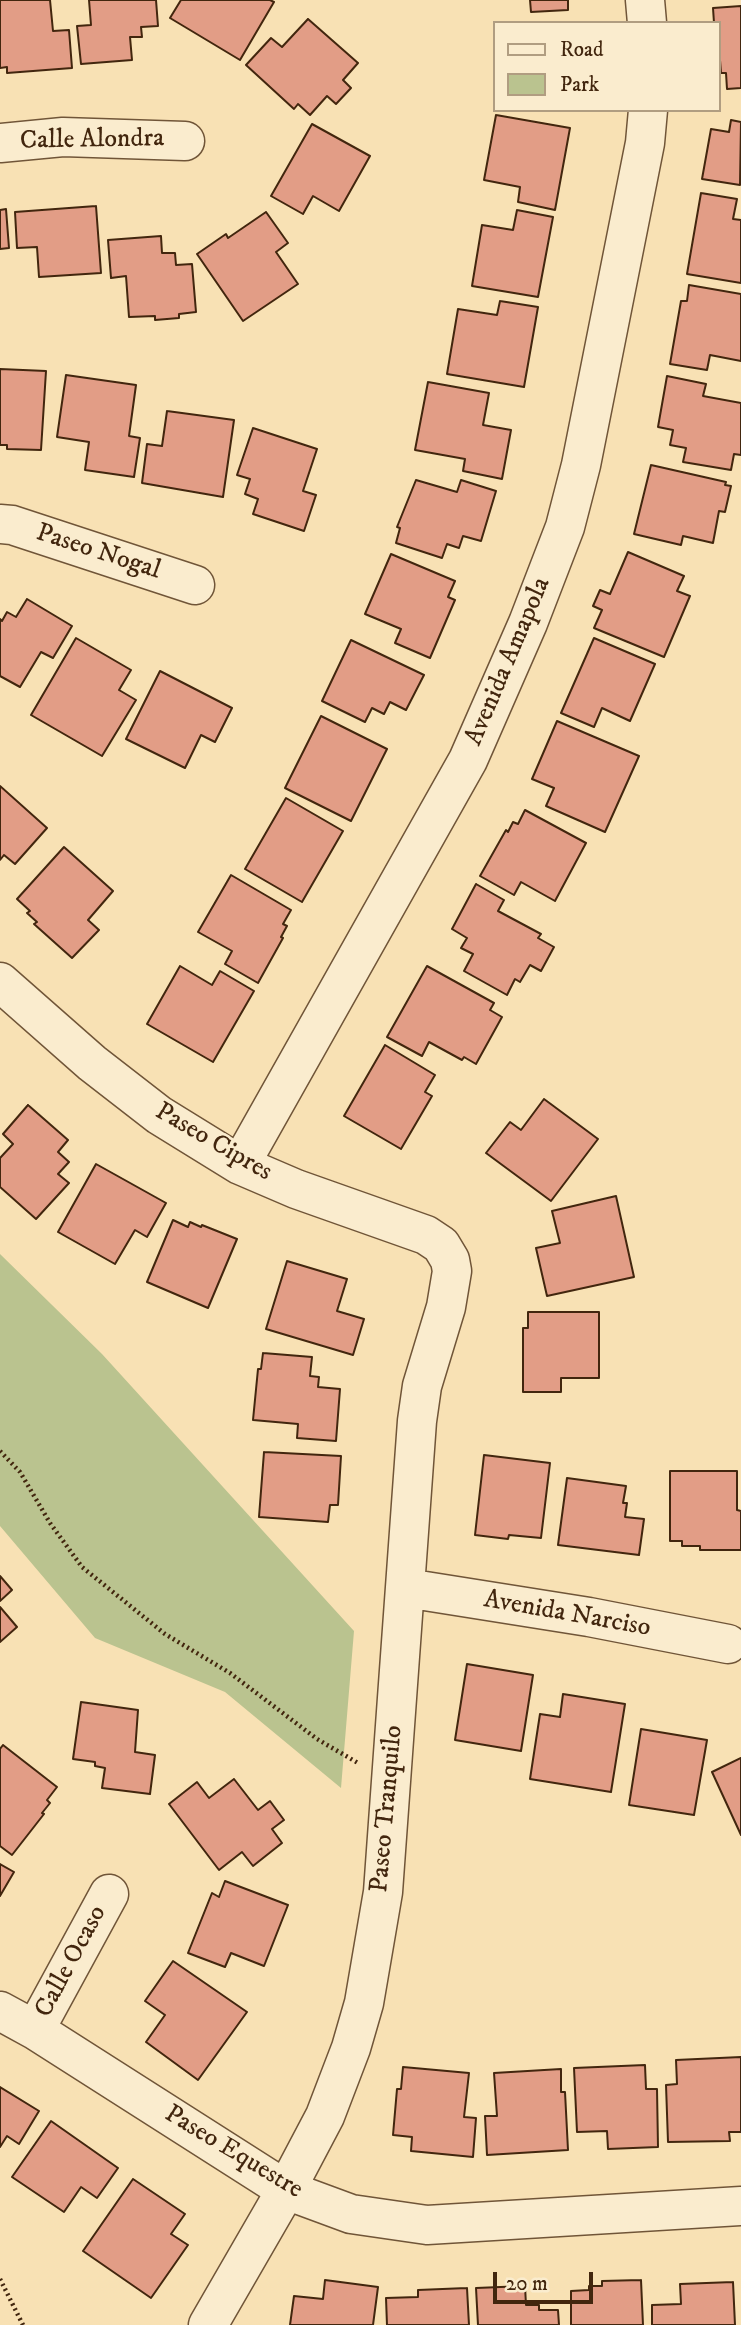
<!DOCTYPE html>
<style>
body{margin:0}
#map{position:relative;width:741px;height:2325px;overflow:hidden;background:#f8e1b4;font-family:"IM FELL DW Pica",serif}
canvas{display:block}
.legend{position:absolute;left:493px;top:21px;width:228px;height:91px;box-sizing:border-box;background:#faecce;border:2px solid #b09d81;margin:0;padding:9px 12px;list-style:none;font-size:21px;color:#42260e}
.legend li{display:flex;align-items:center;gap:14px;height:35px}
.legend b{width:35px;border:2px solid #b09d81}
.scale{position:absolute;left:493px;top:2272px;width:100px;height:32px;box-sizing:border-box;border:4px solid #42260e;border-top:0;padding-left:9px;font-size:21px;line-height:24px;white-space:nowrap;color:#42260e;-webkit-text-stroke:5px #faecce;paint-order:stroke}
</style>
<div id="map">
<canvas width="741" height="2325"></canvas>
<ul class="legend">
<li><b style="height:9px;background:#faecce"></b>Road</li>
<li><b style="height:19px;background:#bac38f"></b>Park</li>
</ul>
<div class="scale">20 m</div>
</div>
<script>
const c = document.querySelector('canvas').getContext('2d');
c.lineJoin = 'round';
function fillPath(path, color) { c.fillStyle = color; c.fill(path, 'evenodd'); }
const poly = rows => new Path2D(rows.map(r => 'M' + r).join(''));
function stroke(path, color, width, dash) { c.strokeStyle = color; c.lineWidth = width; c.lineCap = dash ? 'butt' : 'round'; c.setLineDash(dash || []); c.stroke(path); }
function drawText(font, color, halo, rows, align = 'center') {
  c.font = font + ' "IM FELL DW Pica",serif'; c.lineWidth = 5; c.setLineDash([]); c.textBaseline = 'middle'; c.strokeStyle = halo; c.fillStyle = color; for (const [text, x, y, turn = 0] of rows) {
    c.save(); c.translate(x, y); c.rotate((+turn || 0) * Math.PI / 180); c.textAlign = isNaN(turn) ? turn : align; if (halo) c.strokeText(text, 0, 0); c.fillText(text, 0, 0); c.restore();
  }
}
fillPath(poly([
 [0,1254,102,1354,354,1631,341,1788,225,1692,95,1638,0,1526]
]), '#bac38f');
const building = poly([
 [0,0,50,0,53,31,69,30,72,68,7,73,7,67,0,68,0,0],
 [89,0,156,0,158,26,141,27,142,37,130,37,132,60,81,64,77,26,91,25,89,0],
 [181,0,270,0,274,2,240,60,170,18,181,0],
 [530,0,568,0,568,10,531,12,530,0],
 [741,6,741,88,727,89,726,73,721,73,720,60,718,61,718,23,714,23,713,8,741,6],
 [308,19,358,63,343,80,351,88,336,104,327,96,310,115,298,104,294,109,246,65,271,38,282,47,308,19],
 [496,115,570,128,555,210,518,202,520,187,484,180,496,115],
 [731,120,741,122,740,185,702,179,711,129,729,132,731,120],
 [312,124,370,156,339,211,313,196,303,214,271,196,312,124],
 [701,193,737,199,733,219,741,220,741,283,687,274,701,193],
 [96,206,101,273,39,277,37,247,17,248,15,212,96,206],
 [6,209,9,248,0,249,0,210,6,209],
 [517,210,553,217,538,297,472,286,482,225,513,230,517,210],
 [266,212,288,243,276,252,298,284,243,321,197,254,226,234,228,238,266,212],
 [161,236,162,253,175,253,176,265,192,264,196,312,179,314,179,318,155,320,155,316,129,317,126,276,111,278,108,240,161,236],
 [689,285,741,294,741,361,710,355,707,370,670,364,681,301,687,301,689,285],
 [500,301,538,307,524,387,447,374,458,309,497,315,500,301],
 [0,369,46,371,41,450,7,449,7,445,0,445,0,369],
 [66,375,136,385,129,436,140,438,134,477,85,470,89,442,57,437,66,375],
 [667,376,706,384,703,396,741,403,741,455,734,454,731,470,683,462,686,448,670,445,673,430,658,427,667,376],
 [428,382,489,393,483,425,511,430,502,479,463,471,465,459,415,450,428,382],
 [167,411,234,420,223,497,142,483,147,444,162,446,167,411],
 [253,428,317,449,303,491,316,495,304,531,253,514,258,499,245,494,250,479,237,475,253,428],
 [651,465,726,482,725,485,731,486,725,512,719,511,713,543,683,536,681,545,634,534,651,465],
 [416,480,457,492,461,480,496,491,481,541,463,536,459,548,447,544,442,558,396,543,400,528,397,527,416,480],
 [628,552,684,576,677,591,690,596,664,657,594,628,602,610,593,606,600,590,610,594,628,552],
 [391,554,455,581,448,597,455,600,430,658,395,643,401,629,365,614,391,554],
 [27,599,72,626,53,658,41,652,20,687,0,676,0,619,2,621,7,612,16,617,27,599],
 [76,638,131,670,119,690,136,700,102,756,31,715,76,638],
 [594,638,655,664,630,721,602,708,594,727,561,713,594,638],
 [351,640,424,675,406,710,390,702,384,714,372,708,365,722,322,701,351,640],
 [160,671,232,708,215,742,201,735,185,768,126,739,160,671],
 [321,716,387,749,351,821,285,788,321,716],
 [557,721,639,756,605,832,546,806,554,788,532,779,557,721],
 [0,786,47,828,15,864,4,855,0,860,0,786],
 [286,798,343,831,302,902,245,869,286,798],
 [525,810,586,843,555,901,521,882,514,895,480,876,506,830,508,832,513,822,518,824,525,810],
 [64,847,113,891,88,920,99,930,72,958,34,924,37,922,27,913,30,911,17,899,64,847],
 [231,875,291,910,283,924,287,926,281,937,283,938,258,983,225,964,232,951,198,932,231,875],
 [476,884,504,900,498,911,541,934,538,938,554,947,541,971,530,965,520,982,515,979,507,995,464,971,473,954,461,948,467,938,452,929,476,884],
 [180,966,212,985,220,971,254,991,213,1062,147,1024,180,966],
 [427,966,494,1003,490,1010,502,1017,476,1064,464,1057,462,1060,429,1042,422,1056,387,1037,427,966],
 [385,1045,435,1075,425,1092,432,1096,401,1149,344,1116,385,1045],
 [544,1099,598,1139,551,1201,486,1153,510,1122,521,1130,544,1099],
 [28,1105,68,1140,58,1152,69,1162,58,1174,69,1183,36,1219,0,1187,0,1158,13,1144,3,1134,28,1105],
 [96,1164,166,1203,147,1237,135,1230,115,1264,58,1232,96,1164],
 [616,1196,634,1277,547,1296,536,1248,560,1243,552,1211,616,1196],
 [173,1220,188,1227,190,1222,201,1227,202,1225,237,1239,208,1308,147,1282,173,1220],
 [287,1261,347,1279,337,1311,364,1319,353,1355,266,1329,287,1261],
 [528,1312,599,1312,599,1378,561,1378,561,1392,523,1392,523,1328,528,1328,528,1312],
 [263,1353,312,1357,310,1376,319,1377,318,1387,340,1389,336,1441,297,1438,298,1424,253,1420,258,1369,261,1369,263,1353],
 [264,1452,341,1456,338,1505,330,1505,328,1522,259,1517,264,1452],
 [484,1455,550,1463,541,1538,509,1535,508,1539,475,1535,484,1455],
 [670,1471,737,1471,737,1510,741,1511,741,1550,700,1550,700,1546,682,1546,682,1541,670,1541,670,1471],
 [567,1478,626,1486,623,1503,627,1503,625,1517,644,1519,639,1555,558,1545,567,1478],
 [0,1576,12,1590,0,1601,0,1576],
 [0,1607,17,1627,0,1642,0,1607],
 [467,1664,533,1675,521,1751,455,1740,467,1664],
 [563,1694,625,1704,611,1792,530,1779,540,1714,560,1717,563,1694],
 [81,1702,138,1710,135,1752,155,1755,150,1794,102,1788,105,1768,95,1766,95,1762,73,1759,81,1702],
 [641,1729,707,1740,694,1815,629,1805,641,1729],
 [3,1745,57,1787,47,1800,50,1803,42,1813,44,1814,12,1855,0,1846,0,1749,3,1745],
 [741,1758,741,1835,712,1772,741,1758],
 [234,1779,258,1810,270,1801,284,1820,272,1829,282,1843,253,1866,242,1852,219,1870,169,1804,197,1782,209,1798,234,1779],
 [0,1864,14,1872,0,1896,0,1864],
 [225,1881,288,1905,264,1966,231,1953,225,1967,188,1953,212,1893,219,1897,225,1881],
 [173,1961,247,2012,198,2080,146,2042,165,2015,145,2001,173,1961],
 [741,2057,741,2132,729,2132,730,2141,668,2142,666,2085,677,2084,676,2060,741,2057],
 [645,2065,646,2089,657,2089,658,2147,608,2149,607,2131,577,2132,574,2068,645,2065],
 [403,2067,469,2073,464,2117,476,2118,473,2157,411,2151,412,2137,393,2135,397,2089,401,2089,403,2067],
 [561,2069,561,2092,565,2092,568,2150,487,2155,485,2116,497,2116,494,2073,561,2069],
 [0,2087,39,2111,19,2144,7,2136,0,2147,0,2087],
 [51,2121,118,2168,97,2198,81,2187,64,2212,12,2177,51,2121],
 [133,2179,185,2214,171,2234,188,2245,151,2298,83,2251,133,2179],
 [325,2280,378,2287,373,2325,290,2325,294,2296,323,2299,325,2280],
 [641,2280,643,2325,571,2325,571,2291,589,2290,589,2286,602,2286,602,2281,641,2280],
 [733,2282,735,2325,652,2325,652,2305,681,2304,680,2284,733,2282],
 [525,2286,526,2305,539,2305,539,2310,558,2310,559,2325,478,2325,476,2288,525,2286],
 [467,2288,469,2325,387,2325,386,2298,418,2297,418,2290,467,2288]
]);
fillPath(building, '#e29d86');
stroke(building, '#42260e', 2);
const minor = poly([
 [645,0,647,23],
 [0,143,63,137,185,141],
 [0,524,12,525,195,585],
 [0,982,92,1063,159,1115,240,1165,296,1189,426,1235,441,1245,450,1260,452,1271,446,1307,422,1386,417,1421,383,1892,364,2003,351,2048,325,2116,286,2190,208,2325],
 [240,1165,468,760,528,623,565,527,581,465,645,143,648,110],
 [406,1588,589,1617,728,1644],
 [0,2011,35,2030,286,2190,351,2214,427,2225,741,2206],
 [35,2030,109,1894]
]);
stroke(minor, '#705538', 41);
stroke(poly([
 [0,1451,20,1472,50,1523,82,1567,165,1634,230,1673,317,1739,358,1763],
 [0,2279,23,2325]
]), '#42260e', 4.5, [2, 3.5]);
stroke(minor, '#faecce', 38);
drawText('26px', '#42260e', '#faecce', [
 ["Calle Alondra",92,141,-1],
 ["Paseo Nogal",98,553,18],
 ["Avenida Amapola",509,662,-67],
 ["Paseo Cipres",213,1143,30],
 ["Avenida Narciso",567,1615,10],
 ["Paseo Tranquilo",388,1809,-85],
 ["Calle Ocaso",72,1962,-62],
 ["Paseo Equestre",233,2153,31]
]);
</script>
